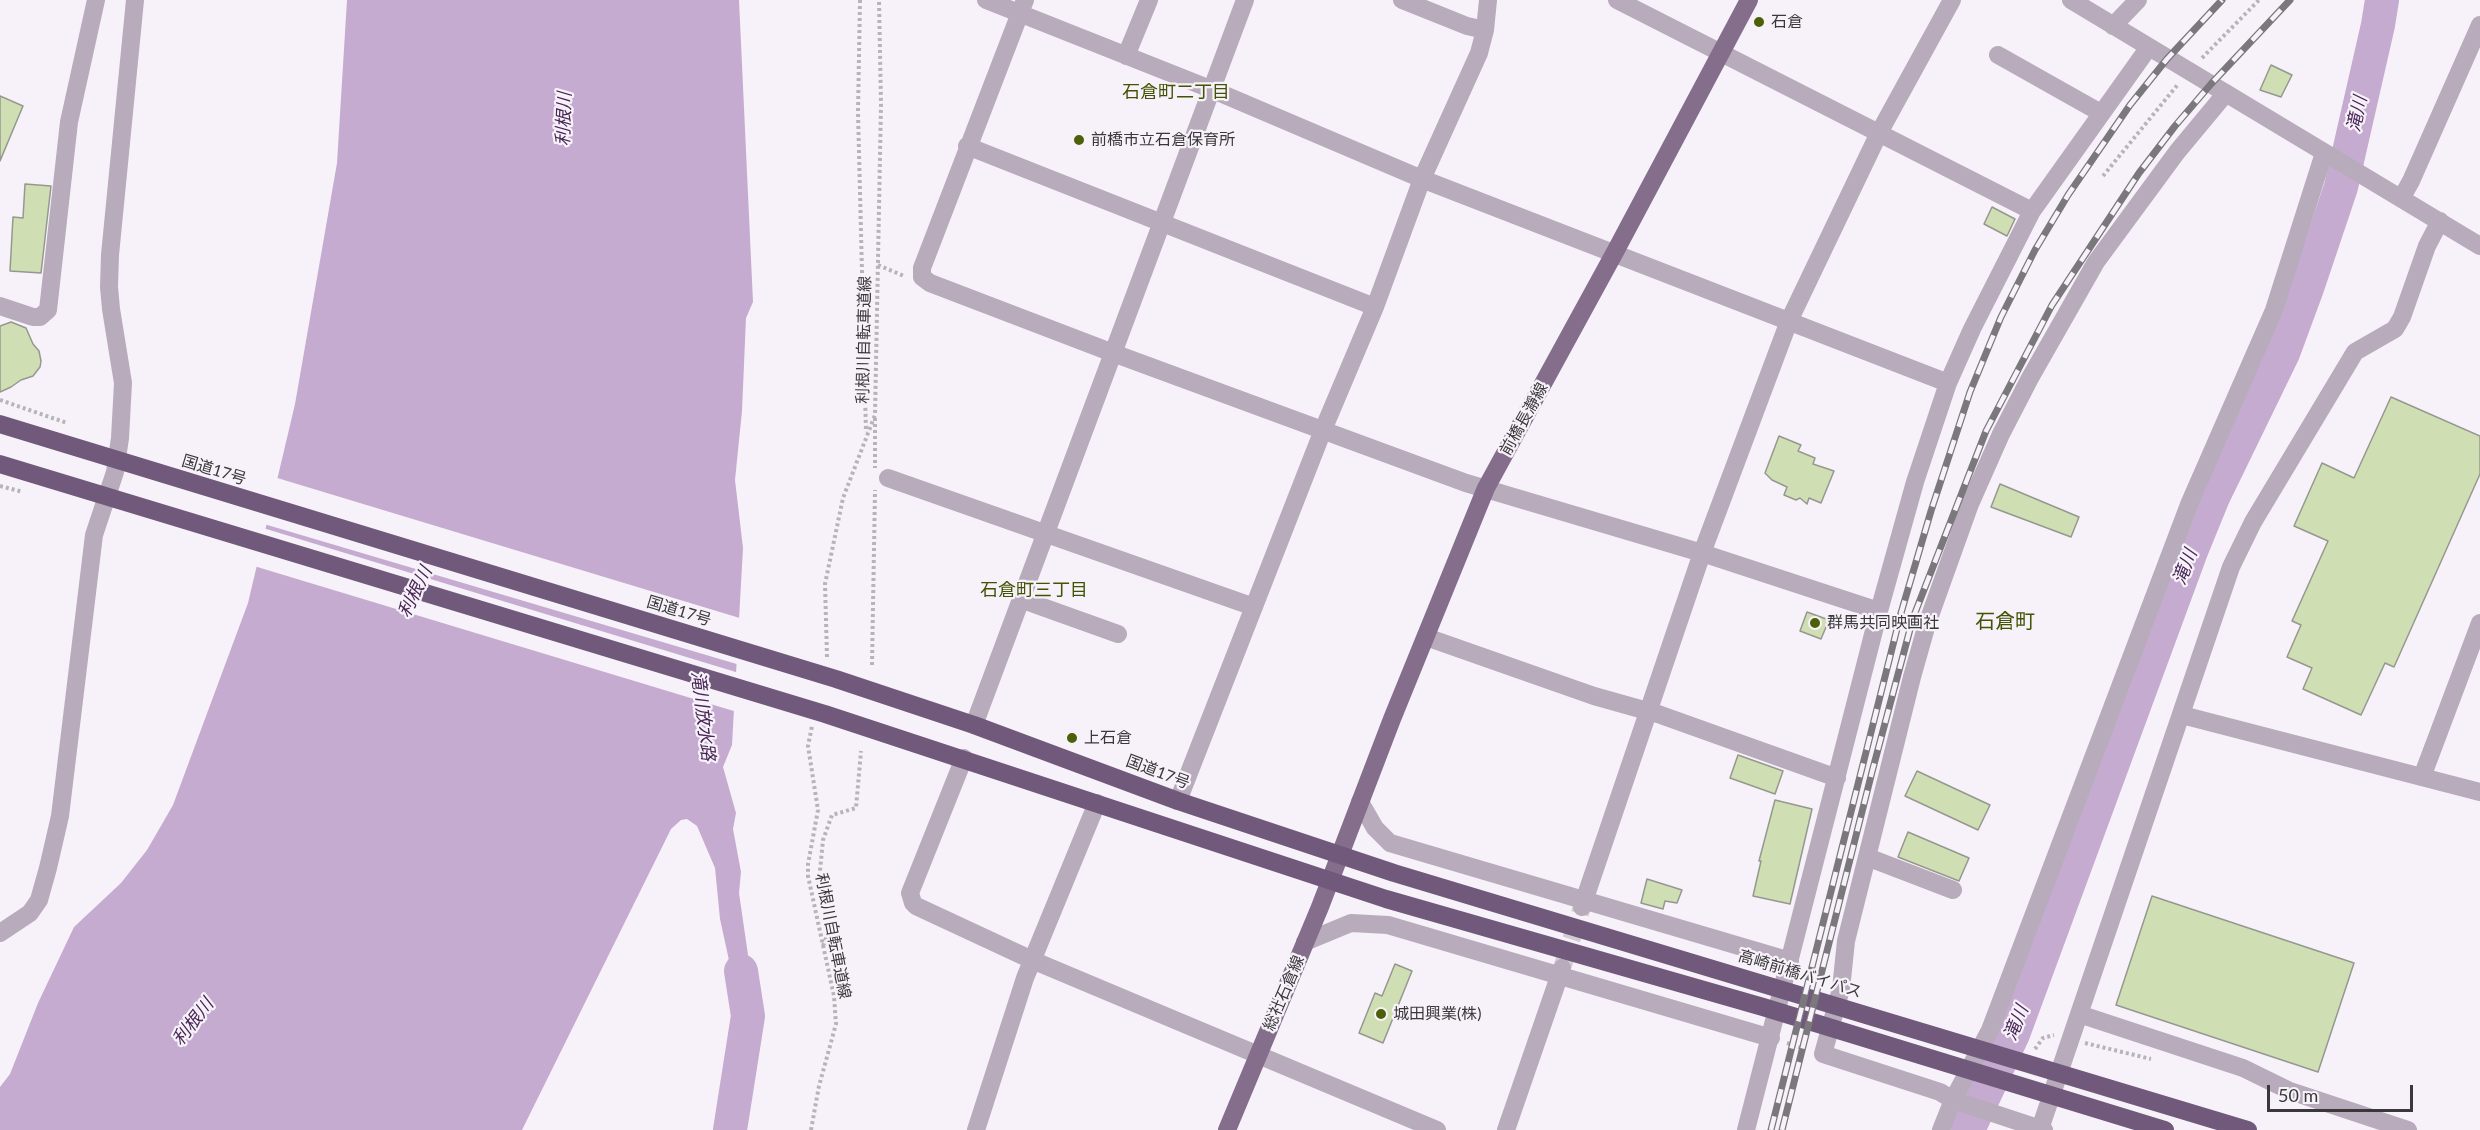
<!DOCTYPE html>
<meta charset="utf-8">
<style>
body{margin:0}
#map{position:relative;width:2480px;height:1130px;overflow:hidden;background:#f7f2f9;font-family:Lato,sans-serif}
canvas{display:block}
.scale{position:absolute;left:2267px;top:1085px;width:146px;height:27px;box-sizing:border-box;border:3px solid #3a383b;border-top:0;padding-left:8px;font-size:18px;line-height:21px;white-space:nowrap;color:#3a383b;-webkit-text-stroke:4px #f7f2f9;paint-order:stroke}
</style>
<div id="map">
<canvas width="2480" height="1130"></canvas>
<div class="scale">50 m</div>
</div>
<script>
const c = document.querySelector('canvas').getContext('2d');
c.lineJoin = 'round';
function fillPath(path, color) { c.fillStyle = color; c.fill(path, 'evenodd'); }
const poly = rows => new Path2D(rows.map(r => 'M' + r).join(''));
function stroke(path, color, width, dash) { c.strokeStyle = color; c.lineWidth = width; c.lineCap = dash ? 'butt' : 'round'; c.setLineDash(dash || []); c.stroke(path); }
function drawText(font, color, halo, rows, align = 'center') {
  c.font = font + ' Lato,"Noto Sans JP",sans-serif'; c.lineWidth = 4.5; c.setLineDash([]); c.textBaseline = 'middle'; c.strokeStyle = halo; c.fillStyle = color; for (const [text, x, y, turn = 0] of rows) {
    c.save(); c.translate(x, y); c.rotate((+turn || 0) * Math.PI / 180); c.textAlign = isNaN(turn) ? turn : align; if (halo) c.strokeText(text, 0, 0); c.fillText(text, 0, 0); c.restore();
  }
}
fillPath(poly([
 [347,0,739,0,753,302,746,318,742,411,735,480,743,548,732,745,723,767,736,813,733,829,741,872,739,893,755,1003,748,1016,732,974,720,919,715,868,697,826,687,819,681,820,671,829,522,1130,0,1130,0,1087,10,1074,38,1003,74,927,121,883,147,850,173,805,248,603,295,404,337,163]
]), '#c6abd0');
fillPath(poly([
 [274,477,743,619,740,665,264,524],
 [263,528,739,673,737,712,254,566]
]), '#f7f2f9');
stroke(poly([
 [730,1130,748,1016,741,971],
 [1968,1130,2013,1034,2191,551,2213,497,2283,353,2307,288,2341,187,2378,25,2382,0]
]), '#c6abd0', 34);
const building = poly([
 [2271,65,2292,75,2281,97,2260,90,2271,65],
 [0,96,23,106,0,161,0,96],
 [25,184,51,186,41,273,10,271,13,217,23,218,25,184],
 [1992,207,2015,219,2007,236,1984,224,1992,207],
 [11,322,26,328,33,344,39,351,41,361,40,367,33,376,21,380,11,387,0,392,0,326,11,322],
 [2391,397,2480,436,2480,474,2394,667,2385,663,2361,715,2303,689,2312,668,2287,657,2301,625,2292,621,2328,541,2294,526,2322,463,2354,478,2391,397],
 [1779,436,1801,445,1798,451,1815,458,1813,464,1834,471,1821,503,1809,498,1807,504,1800,498,1796,500,1784,495,1787,487,1772,480,1765,473,1779,436],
 [2000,484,2079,517,2071,537,1991,507,2000,484],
 [1807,612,1829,620,1821,639,1800,631,1807,612],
 [1738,755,1783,771,1775,794,1730,778,1738,755],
 [1917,771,1990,805,1978,830,1905,796,1917,771],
 [1775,800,1812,809,1790,904,1753,896,1761,861,1759,861,1775,800],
 [1908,832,1969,858,1959,881,1898,857,1908,832],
 [1647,879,1682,890,1677,903,1665,901,1663,909,1641,903,1647,879],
 [2152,896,2354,963,2318,1072,2116,1005,2152,896],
 [1395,964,1412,971,1383,1043,1359,1033,1375,993,1382,996,1395,964]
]);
fillPath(building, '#d0dfb3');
stroke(building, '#959890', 1.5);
stroke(poly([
 [1563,965,1582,907]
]), '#d1cdd3', 18, [18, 9]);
stroke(poly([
 [860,0,858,112,866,432],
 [2202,58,2259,0],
 [2103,176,2179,83],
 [878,265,904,276],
 [0,400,67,423],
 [875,418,875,468],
 [0,486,23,492],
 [827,657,825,584,843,498,875,415,881,104,879,0],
 [872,665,875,490],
 [823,946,830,928,819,881,823,840,832,815,856,808,861,751],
 [1787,1043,1805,1049],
 [2085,1043,2151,1059],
 [2035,1049,2043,1038,2054,1035],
 [811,1130,819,1086,836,1024,834,996,808,876,808,864,818,810,808,746,812,726]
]), '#b7b3b9', 4, [3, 3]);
stroke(poly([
 [986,0,1213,90,1422,179,1948,383],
 [1025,0,922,268,922,277,930,283,1113,353,1466,483,1702,553,1879,611],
 [1402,0,1467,26,1485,30],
 [1617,0,2032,211],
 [2071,0,2480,246],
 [2113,26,2138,0],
 [1998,55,2101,113],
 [1126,56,1149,0],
 [967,146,1375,307],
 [2402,197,2411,181,2480,25],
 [0,306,33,317,40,317,48,310,69,122,96,0],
 [888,478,1254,607],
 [1023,600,1118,634],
 [1426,637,1594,696,1658,714,1837,778],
 [2182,715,2480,792],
 [974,725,1245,0],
 [964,758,910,893,913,903,916,906,1032,960,1437,1130],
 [2422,777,2480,623],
 [1178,801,1323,430,1375,307,1422,179,1479,53,1485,30,1488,0],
 [1360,802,1375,828,1390,843,1790,961],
 [1867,857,1953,890],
 [1582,907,1702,553,1789,321,1879,133,1952,0],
 [0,933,30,913,39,900,48,868,60,816,94,535,115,472,120,438,123,383,111,309,109,287,110,255,135,0],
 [1305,942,1351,923,1388,925,1771,1038],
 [2079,1014,2243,1068,2290,1091,2408,1130],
 [2040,1129,2231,567,2253,522,2355,352,2395,329,2402,317,2427,246,2440,221],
 [976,1130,1025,978,1097,803],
 [1506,1130,1562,968],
 [1746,1130,1879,611,1915,482,1948,383,1972,329,2032,211,2149,47],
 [1941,1130,1953,1100,1990,1030,2190,502,2274,310,2324,153],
 [2044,1130,1953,1100,1940,1092,1823,1054,1841,989,1846,941,1912,677,1927,624,1970,504,2001,434,2030,378,2096,262,2177,152,2226,93]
]), '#b7abbc', 18);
stroke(poly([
 [1227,1130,1320,907,1392,719,1486,488,1615,252,1749,0]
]), '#846e8c', 18);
stroke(poly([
 [0,424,836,679,974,725,1178,801,1394,873,2248,1130],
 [0,464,825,714,1386,899,1763,1007,2165,1130]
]), '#71597b', 18);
const rail = poly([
 [1771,1130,1901,613,1931,511,1970,392,2001,317,2035,250,2068,195,2130,105,2167,59,2222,0],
 [1782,1130,1872,772,1913,618,1986,431,2052,305,2139,173,2175,126,2211,84,2290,0]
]);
stroke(rail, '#7b787d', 7);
stroke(rail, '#f7f2f9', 4.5, [14]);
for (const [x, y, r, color] of [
 [1759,22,6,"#4b6008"],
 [1079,140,6,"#4b6008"],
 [1815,623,6,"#4b6008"],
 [1072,738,6,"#4b6008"],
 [1381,1014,6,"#4b6008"]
]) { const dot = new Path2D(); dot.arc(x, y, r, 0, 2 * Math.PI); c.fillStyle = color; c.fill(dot); stroke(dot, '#f7f2f9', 2); }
drawText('16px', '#3a383b', '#f7f2f9', [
 ["石倉",1771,22],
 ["前橋市立石倉保育所",1091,140],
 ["群馬共同映画社",1827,623],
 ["上石倉",1084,738],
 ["城田興業(株)",1393,1014]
], 'left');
drawText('16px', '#3a383b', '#f7f2f9', [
 ["利根川自転車道線",864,340,-89],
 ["前橋長瀞線",1524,419,-61],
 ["国道17号",214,470,17],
 ["国道17号",679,611,17],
 ["国道17号",1158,772,21],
 ["利根川自転車道線",833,936,79],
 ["高崎前橋バイパス",1800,974,17],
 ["総社石倉線",1284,993,-67]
]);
drawText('18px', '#425404', '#f7f2f9', [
 ["石倉町二丁目",1176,92],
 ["石倉町三丁目",1034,590]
]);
drawText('italic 18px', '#492656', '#f7f2f9', [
 ["滝川",2357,114,-78],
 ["利根川",564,119,-88],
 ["滝川",2185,567,-69],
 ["利根川",415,592,-64],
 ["滝川放水路",703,716,83],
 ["利根川",193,1022,-52],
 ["滝川",2016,1023,-68]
]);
drawText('20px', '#425404', '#f7f2f9', [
 ["石倉町",2005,622]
]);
</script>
